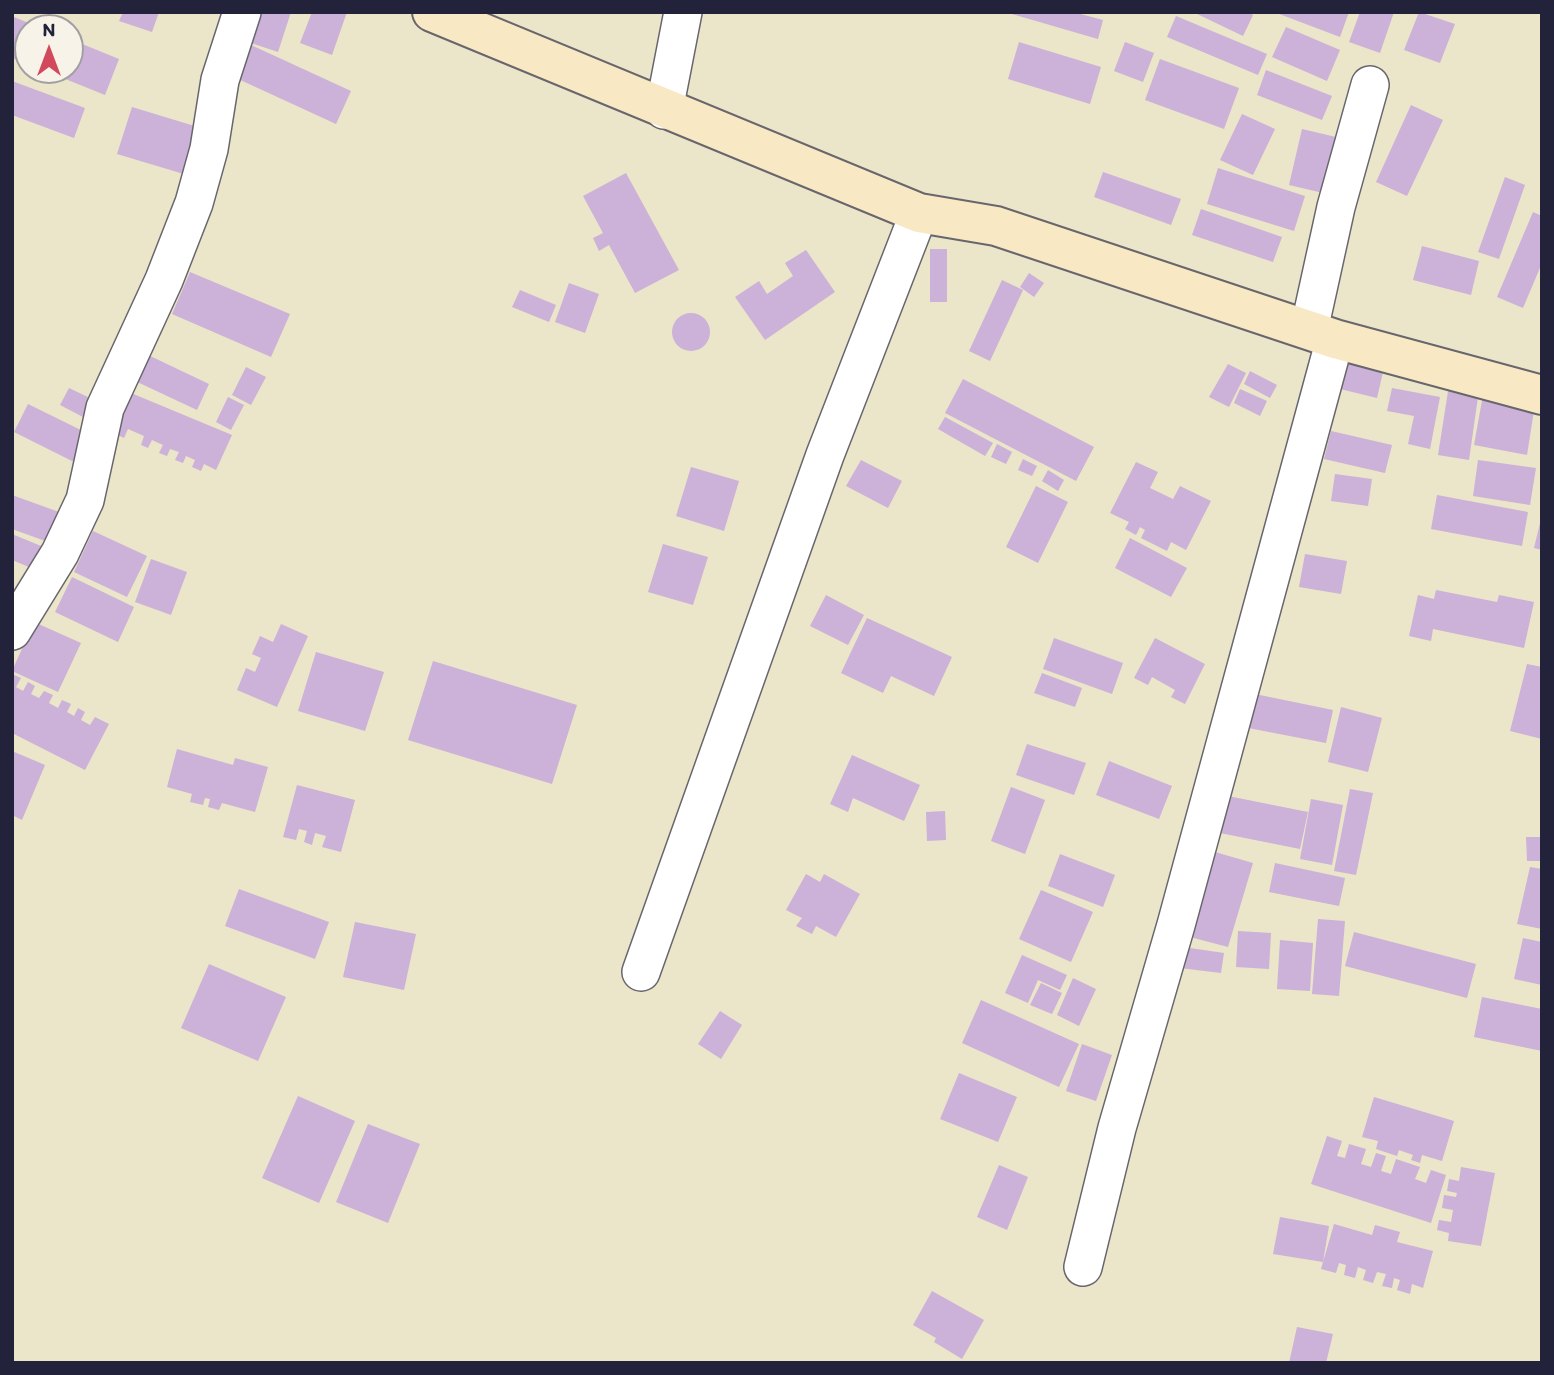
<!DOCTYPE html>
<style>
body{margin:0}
#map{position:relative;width:1554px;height:1375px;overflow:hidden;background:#ebe5c9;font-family:Itim,sans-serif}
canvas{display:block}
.frame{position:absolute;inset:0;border:14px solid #22223b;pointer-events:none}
.north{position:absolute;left:14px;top:14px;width:70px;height:70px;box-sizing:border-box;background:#f7f3e8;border:2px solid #a29fa3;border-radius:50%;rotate:0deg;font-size:19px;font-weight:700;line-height:28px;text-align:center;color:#22223b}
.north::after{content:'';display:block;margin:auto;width:24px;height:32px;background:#d1495b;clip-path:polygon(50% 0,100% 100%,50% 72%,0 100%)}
</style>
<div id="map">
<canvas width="1554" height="1375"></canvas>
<div class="frame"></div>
<div class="north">N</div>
</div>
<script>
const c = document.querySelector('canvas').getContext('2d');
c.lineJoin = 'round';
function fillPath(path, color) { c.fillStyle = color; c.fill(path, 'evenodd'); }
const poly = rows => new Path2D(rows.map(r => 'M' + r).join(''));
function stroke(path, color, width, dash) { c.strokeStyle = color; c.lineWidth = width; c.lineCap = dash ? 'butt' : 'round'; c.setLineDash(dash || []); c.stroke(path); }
fillPath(poly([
 [123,12,159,12,152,32,119,21],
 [258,12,291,12,278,52,248,42],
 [312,12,347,12,332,55,300,43],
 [1005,12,1073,12,1103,20,1098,39],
 [1193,12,1248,12,1253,15,1243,36],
 [1274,12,1349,12,1340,37],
 [1360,12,1394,12,1380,53,1349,42],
 [1419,12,1455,24,1440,63,1404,50],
 [1176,16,1267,54,1258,75,1167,37],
 [14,17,41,28,28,28,28,64,12,58],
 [1286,27,1340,50,1327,81,1272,57],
 [70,39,119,59,105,95,43,70,70,70],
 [1019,42,1101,67,1090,104,1008,79],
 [1125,42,1154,53,1143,82,1114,71],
 [251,45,351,91,336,124,236,78],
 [1160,59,1239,88,1224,129,1145,100],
 [1266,70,1332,96,1322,120,1257,95],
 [12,81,85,108,74,138,12,115],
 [1411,105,1443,120,1407,196,1376,182],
 [132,107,201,128,187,175,117,154],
 [1242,114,1275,129,1253,175,1220,160],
 [1302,129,1336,137,1323,193,1289,185],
 [1218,168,1305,196,1294,231,1207,204],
 [1103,172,1181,199,1171,225,1094,197],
 [626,173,679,270,635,293,609,245,599,251,593,238,603,233,583,196],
 [1505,177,1525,185,1499,259,1478,252],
 [1201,209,1282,237,1273,262,1192,235],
 [1533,212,1542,216,1542,263,1523,308,1497,297],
 [1422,246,1479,261,1471,295,1413,280],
 [930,249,947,249,947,302,930,302],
 [806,250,835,292,765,340,735,297,759,281,767,294,793,276,785,263],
 [190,272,290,314,271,357,172,314],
 [1029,273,1044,283,1034,297,1020,287],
 [1002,280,1023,290,990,361,969,351],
 [569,283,599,294,585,333,555,322],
 [520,290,556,305,549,322,512,307],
 '672 332a19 19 0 1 1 38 0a19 19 0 1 1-38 0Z',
 [146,354,209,384,197,410,133,380],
 [1342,362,1383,372,1377,398,1336,388],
 [1228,364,1246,373,1229,407,1209,397],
 [246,367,266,377,251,405,232,395],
 [1250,371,1277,385,1270,398,1244,384],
 [963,379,1094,447,1076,481,945,413],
 [1449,385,1479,390,1469,460,1438,455],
 [69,388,92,399,83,417,60,405],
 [1392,388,1440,397,1430,449,1408,444,1414,416,1387,411],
 [1240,389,1267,401,1260,416,1234,403],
 [131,393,232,435,216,470,204,464,201,471,192,467,195,460,186,456,183,463,175,460,179,452,170,449,167,456,159,453,163,445,152,440,148,448,141,445,144,436,128,429,124,438,114,433],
 [1483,395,1535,404,1527,455,1474,445],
 [228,397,244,405,231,430,216,422],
 [28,404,95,437,80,465,14,432],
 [945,417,993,443,985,456,938,429],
 [1331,431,1392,445,1385,473,1324,459],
 [997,444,1012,452,1006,464,991,457],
 [1023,459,1037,466,1032,476,1018,470],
 [861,460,902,481,888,508,846,486],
 [1478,460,1536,468,1530,505,1473,496],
 [1136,462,1158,472,1150,488,1173,499,1180,486,1211,501,1186,550,1171,542,1167,551,1141,538,1145,530,1140,527,1136,535,1125,529,1129,522,1110,513],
 [691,467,739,481,724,531,676,516],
 [1048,470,1064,480,1058,491,1042,481],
 [1335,474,1372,479,1368,506,1331,501],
 [1036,486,1068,502,1038,563,1006,547],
 [12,495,59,512,48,542,12,529],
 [1437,495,1528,512,1522,546,1431,529],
 [1542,515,1542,550,1534,548],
 [93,531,147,556,127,597,74,572],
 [12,534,46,548,36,570,12,560],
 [1130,538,1187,568,1171,597,1115,568],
 [663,544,708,557,693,605,648,592],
 [1305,554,1347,561,1341,594,1299,587],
 [151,559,187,572,171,615,135,602],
 [72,577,134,607,118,642,55,612],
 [1436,590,1497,602,1499,595,1534,602,1524,648,1433,629,1431,641,1409,636,1418,595,1434,599],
 [826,595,864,615,848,645,810,626],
 [867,618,952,657,934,696,891,676,883,693,841,673],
 [34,622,81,643,58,692,12,671],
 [281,624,308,636,277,707,237,690,246,668,255,672,261,658,252,654,260,636,273,642],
 [1054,638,1123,663,1112,694,1043,669],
 [1155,638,1205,664,1185,704,1171,697,1175,690,1152,677,1148,685,1134,678],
 [316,652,384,672,365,731,298,711],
 [433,661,577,705,552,784,408,740],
 [1527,664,1542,667,1542,739,1510,731],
 [1042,673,1082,688,1075,707,1034,693],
 [12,674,21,678,16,687,23,691,28,682,35,686,31,694,39,698,44,691,53,695,49,703,58,708,62,700,71,704,67,712,74,716,78,708,85,712,81,720,90,725,95,717,109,724,85,770,12,733],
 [1250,693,1333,710,1326,743,1243,727],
 [1341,707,1382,718,1368,772,1328,762],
 [1027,744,1086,763,1074,795,1016,775],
 [177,749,233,765,235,758,268,767,255,812,222,803,219,810,208,807,210,799,205,798,203,805,190,802,192,794,167,787],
 [12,751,45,765,22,820,12,815],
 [852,755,920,785,904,821,853,798,848,812,830,804],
 [1109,761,1172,786,1159,819,1096,795],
 [297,785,355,800,341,852,322,847,326,836,315,833,312,845,304,842,307,831,299,829,296,840,283,837],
 [1011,787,1045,800,1025,854,991,841],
 [1350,789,1373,793,1356,875,1334,871],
 [1223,795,1308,812,1300,849,1215,832],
 [1311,799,1343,805,1332,865,1300,859],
 [945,811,946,840,927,841,926,812],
 [1526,837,1542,837,1542,861,1527,861],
 [1215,852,1253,863,1228,947,1190,937],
 [1060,854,1115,875,1103,907,1048,886],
 [1275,863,1345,878,1339,906,1269,892],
 [1530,867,1542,869,1542,929,1517,924],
 [806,874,820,882,824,874,860,894,836,937,816,926,812,934,796,926,802,918,786,910],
 [239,889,329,922,315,959,225,926],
 [1041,890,1093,912,1071,962,1019,939],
 [1318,919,1345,921,1339,996,1312,994],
 [355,922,416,934,404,990,343,977],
 [1238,931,1271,933,1269,969,1236,967],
 [1354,932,1476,964,1467,998,1345,966],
 [1523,938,1542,942,1542,985,1514,979],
 [1280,940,1313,943,1310,991,1277,989],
 [1183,947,1224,953,1221,973,1180,968],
 [1022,955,1067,975,1060,990,1038,980,1028,1003,1005,993],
 [209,964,286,997,258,1061,181,1028],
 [1073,978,1096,989,1079,1026,1057,1015],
 [1041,983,1062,993,1052,1014,1030,1005],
 [1482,997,1542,1009,1542,1051,1474,1037],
 [981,1000,1079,1044,1059,1087,962,1043],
 [720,1011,742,1025,721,1059,698,1044],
 [1082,1044,1112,1055,1096,1101,1066,1091],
 [959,1073,1017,1097,998,1142,940,1119],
 [298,1096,355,1121,319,1203,262,1178],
 [1374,1097,1454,1121,1442,1161,1422,1155,1420,1163,1411,1160,1413,1155,1399,1150,1397,1156,1376,1149,1378,1141,1362,1137],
 [368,1124,420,1144,388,1223,336,1202],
 [1327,1136,1342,1141,1337,1156,1345,1158,1349,1144,1366,1149,1361,1164,1371,1167,1376,1153,1386,1156,1381,1171,1391,1174,1396,1159,1420,1167,1415,1179,1426,1183,1431,1170,1446,1175,1431,1223,1311,1184],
 [999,1165,1028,1177,1007,1230,977,1217],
 [1461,1167,1495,1173,1481,1246,1448,1241,1449,1233,1437,1230,1439,1220,1451,1222,1453,1210,1442,1208,1444,1195,1456,1197,1457,1193,1447,1191,1449,1179,1459,1181],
 [1280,1217,1329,1226,1323,1262,1273,1254],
 [1334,1224,1372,1235,1375,1225,1400,1232,1397,1242,1433,1251,1423,1288,1412,1284,1410,1294,1397,1290,1400,1280,1394,1278,1392,1288,1382,1286,1386,1274,1377,1272,1373,1283,1363,1280,1366,1270,1358,1267,1355,1278,1344,1275,1346,1265,1339,1263,1336,1273,1321,1269],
 [932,1291,984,1320,962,1359,934,1342,936,1338,913,1325],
 [1297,1327,1333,1334,1326,1363,1289,1363]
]), '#ccb1d8');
const street = poly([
 [664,110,683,12],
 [1309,330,1336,207,1370,85],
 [12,631,60,553,85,500,105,408,164,280,194,203,209,149,220,80,242,12],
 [641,972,825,455,919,213],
 [1083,1267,1117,1128,1176,925,1335,339]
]);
const secondary = poly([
 [432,12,919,213,996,226,1335,339,1542,395]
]);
stroke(street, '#68666d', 40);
stroke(secondary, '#68666d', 42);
stroke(street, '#fff', 37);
stroke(secondary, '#f8e8c3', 38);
</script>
